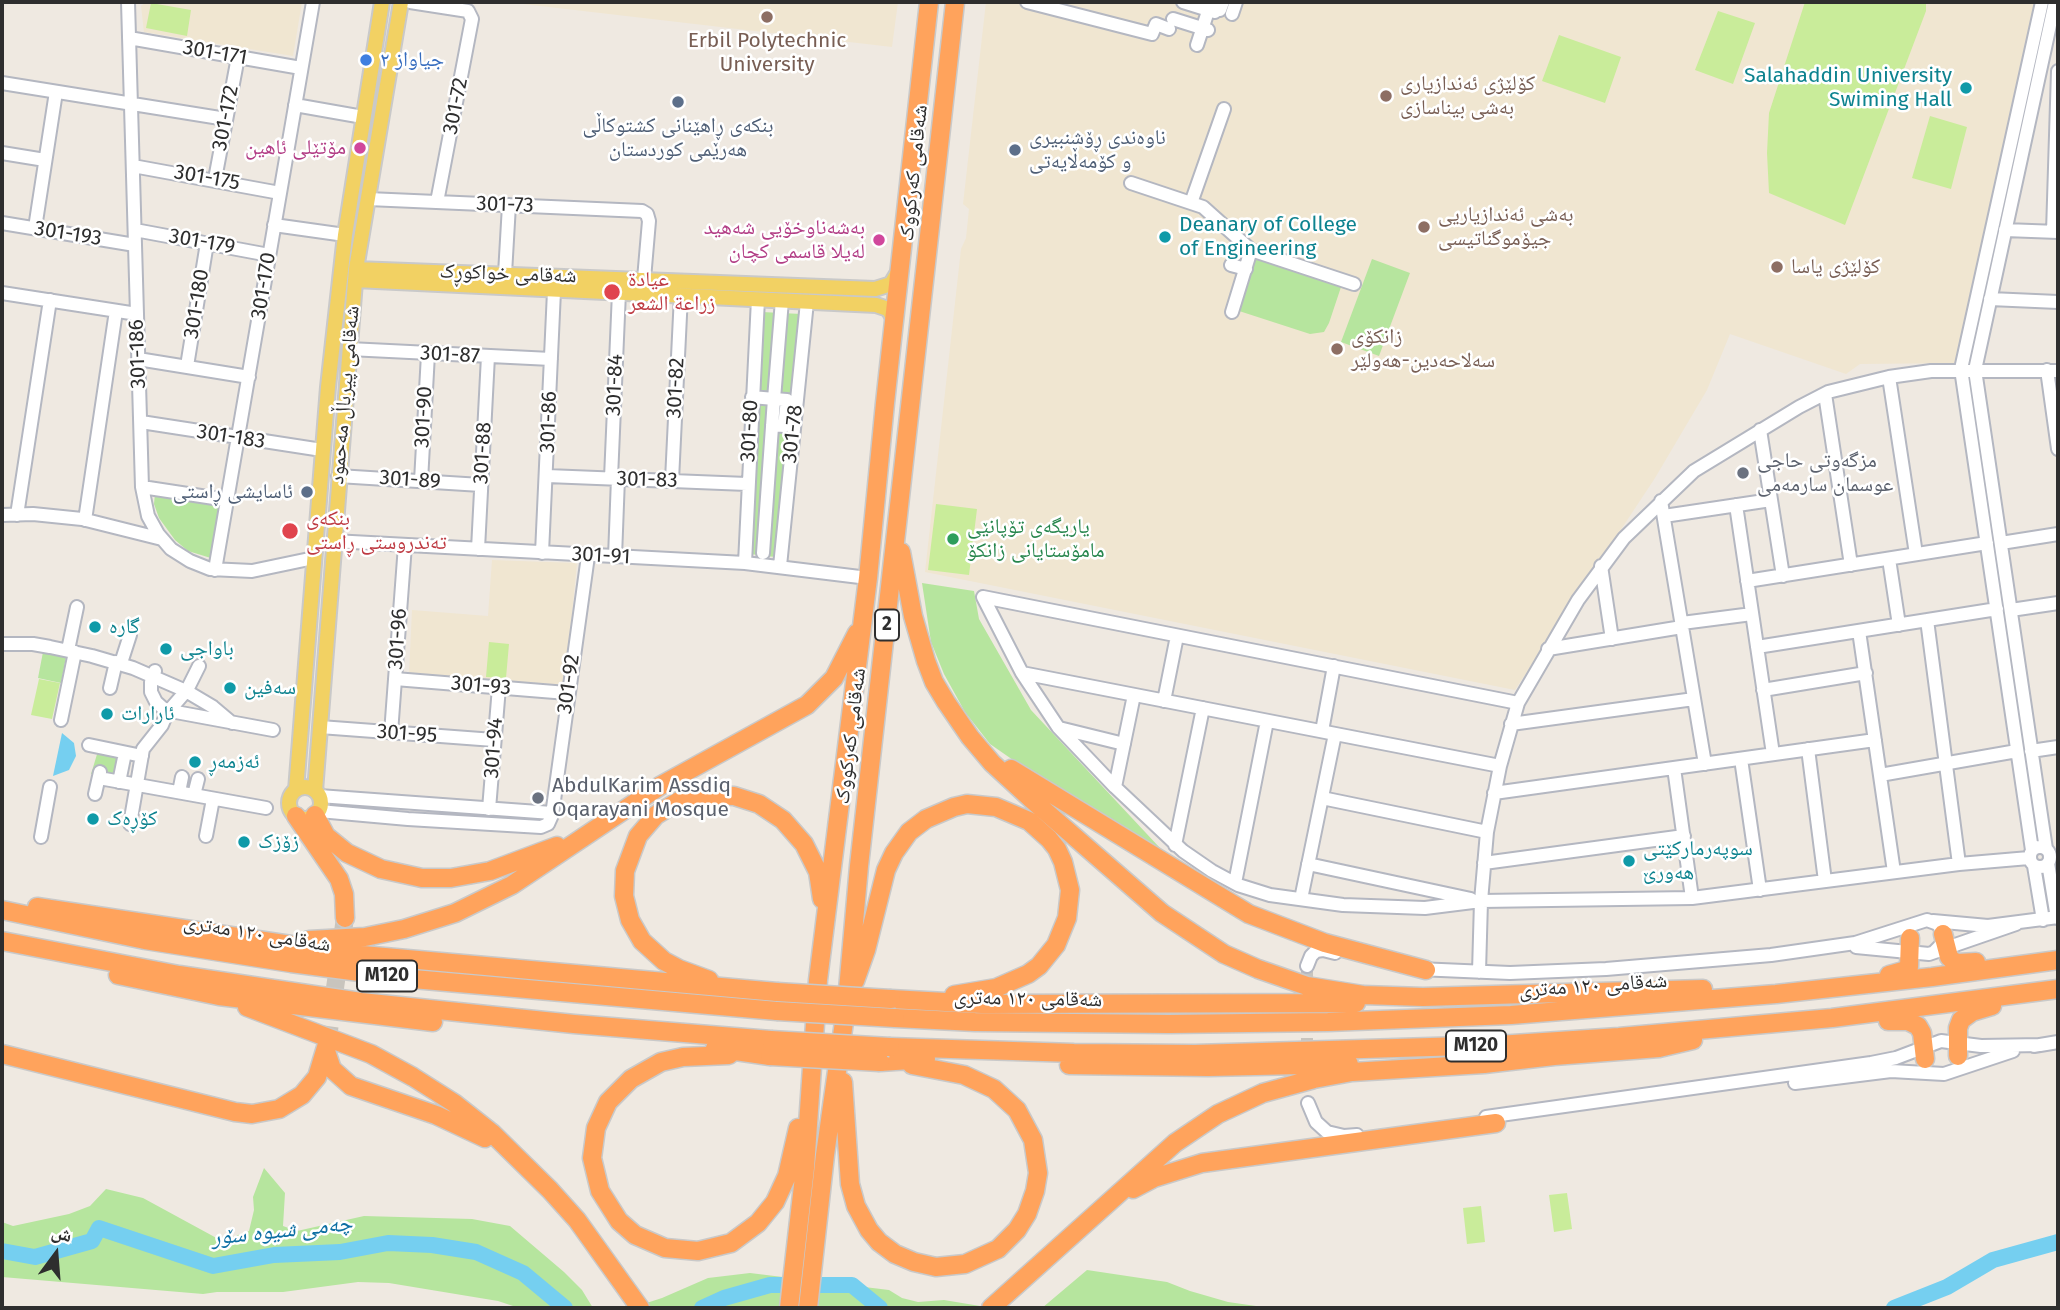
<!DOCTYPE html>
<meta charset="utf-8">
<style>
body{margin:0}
#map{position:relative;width:2060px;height:1310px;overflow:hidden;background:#efe9e1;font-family:"Fira Sans","Noto Naskh Arabic",sans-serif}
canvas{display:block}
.frame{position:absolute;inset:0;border:4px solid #2e2e2e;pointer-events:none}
.north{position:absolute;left:21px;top:1219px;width:70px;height:70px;-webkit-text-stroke:5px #fff;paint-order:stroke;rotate:16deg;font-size:19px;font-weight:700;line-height:28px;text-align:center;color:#2e2e2e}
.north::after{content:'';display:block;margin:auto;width:24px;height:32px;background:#2e2e2e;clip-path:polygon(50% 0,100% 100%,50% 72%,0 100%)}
</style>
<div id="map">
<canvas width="2060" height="1310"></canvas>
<div class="frame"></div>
<div class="north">ش</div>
</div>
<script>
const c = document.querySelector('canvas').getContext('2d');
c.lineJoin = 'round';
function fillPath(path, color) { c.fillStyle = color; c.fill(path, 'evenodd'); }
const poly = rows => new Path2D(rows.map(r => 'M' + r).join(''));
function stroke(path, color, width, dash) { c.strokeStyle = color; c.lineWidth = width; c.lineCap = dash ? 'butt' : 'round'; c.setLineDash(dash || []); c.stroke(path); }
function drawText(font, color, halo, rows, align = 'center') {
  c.font = font + ' "Fira Sans","Noto Naskh Arabic",sans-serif'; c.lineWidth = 5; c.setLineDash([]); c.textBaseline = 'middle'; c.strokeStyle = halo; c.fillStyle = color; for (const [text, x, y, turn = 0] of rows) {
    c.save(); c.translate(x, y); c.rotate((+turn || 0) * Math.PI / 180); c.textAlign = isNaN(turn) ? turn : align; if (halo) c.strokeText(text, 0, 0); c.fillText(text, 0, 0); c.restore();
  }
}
fillPath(poly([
 [146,2,302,2,293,56,144,32,141,6],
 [506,2,898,2,892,47],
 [986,2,2040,2,1963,363,1860,364,1846,374,1730,334,1707,390,1655,478,1515,690,925,572,961,249,966,238,969,209,963,204],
 [492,560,577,563,565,685,409,674,412,610,488,616]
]), '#f0e6d1');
fillPath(poly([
 [1253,258,1341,287,1329,323,1324,332,1310,334,1236,310],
 [1372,259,1410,273,1379,356,1341,342],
 [762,312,801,314,775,557,750,554],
 [155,493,222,503,214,559,188,551,175,540,159,518,154,504],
 [922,583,974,591,979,619,1031,710,1160,848,1154,849,1036,776,990,744,965,712,944,674,931,642],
 [1999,589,2002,589,2037,837,2036,837],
 [43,652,66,657,61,683,38,678],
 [98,751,123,754,119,780,91,774],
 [264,1168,285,1193,283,1226,297,1231,364,1216,472,1219,510,1226,564,1272,582,1290,593,1308,519,1308,498,1301,389,1283,358,1282,283,1292,217,1292,203,1294,2,1277,2,1222,13,1226,69,1214,90,1206,106,1189,143,1198,222,1241,249,1231,254,1210,253,1197],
 [1087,1270,1167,1282,1190,1291,1228,1302,1270,1308,1042,1308],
 [750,1273,889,1290,902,1298,918,1302,944,1300,992,1308,631,1308,662,1298,708,1278]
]), '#b6e59e');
fillPath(poly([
 [1805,2,1926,2,1926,11,1845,225,1769,193,1767,153,1769,113],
 [151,3,191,10,187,36,146,28],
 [1718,11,1755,23,1733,84,1695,70],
 [1559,35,1621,57,1605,103,1542,81],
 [1930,116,1967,127,1951,189,1912,178],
 [936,504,977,509,969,575,928,570],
 [489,642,509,644,506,678,486,677],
 [39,679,60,683,52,719,31,715],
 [1567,1193,1572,1229,1554,1232,1549,1195],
 [1481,1206,1485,1242,1467,1244,1463,1208]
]), '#c9ec9a');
fillPath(poly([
 [62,733,74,743,76,756,69,770,53,776]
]), '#75cff0');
stroke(poly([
 [2,1251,35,1257,92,1241,99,1228,213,1266,274,1255,340,1252,388,1243,432,1245,476,1252,523,1273,565,1308],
 [702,1308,724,1298,770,1285,852,1285,880,1308],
 [1894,1308,1947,1287,1993,1260,2058,1242]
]), '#75cff0', 16);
stroke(poly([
 [1307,966,1307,1057]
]), '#c8c4bd', 12, [12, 6]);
stroke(poly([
 [327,1044,345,918]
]), '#c8c4bd', 18, [18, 9]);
const minor = poly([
 [128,2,142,487,148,516,158,534,171,549,190,561,210,569,252,571,314,558],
 [410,2,468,11,472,19,437,202],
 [1027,2,1152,34,1156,24,1169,29],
 [1183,2,1215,12,1216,9,1220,10,1223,2],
 [1232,14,1236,2],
 [1173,19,1208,30],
 [129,38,301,68],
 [1197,45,1211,2],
 [2,83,226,119],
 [295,105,363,117],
 [1224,109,1191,203,1203,207,1251,250,1354,284],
 [2,153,45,160],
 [133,166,280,193],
 [215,179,238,57],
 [1131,183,1191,203],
 [368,199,642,211,647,214,649,221,644,279],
 [2,223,135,245],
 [274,225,345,235],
 [35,228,56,92],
 [135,230,269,255],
 [2005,230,2058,232],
 [2053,232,2058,71],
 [1231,265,1246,269],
 [505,274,509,205],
 [2,293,137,314],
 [1990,299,2058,302],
 [1232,312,1251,250],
 [349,349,551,359],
 [138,359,249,377],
 [187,366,207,243],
 [2047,370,2058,449],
 [1889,377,1916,554],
 [1825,394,1851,565],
 [752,397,774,399,782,300],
 [141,422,322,450],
 [1760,430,1783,576],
 [338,476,481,485],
 [547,476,747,484],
 [611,478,619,292],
 [672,480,681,295],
 [421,481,428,354],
 [142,487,227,500],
 [1661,501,1705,764],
 [1736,505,1773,754],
 [2,515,33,514,82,519,162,539],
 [17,515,50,300],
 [1664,516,1771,500],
 [85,520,116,311],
 [333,541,745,563,868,578],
 [2001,543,2058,534],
 [478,549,488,356],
 [542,553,554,291],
 [763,553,774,399,787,400,784,426,772,425],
 [615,557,618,478],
 [1889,559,1899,625],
 [745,563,758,299],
 [780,566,807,302],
 [1601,566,1612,639],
 [215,570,313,2],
 [1747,581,1987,543],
 [983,597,1022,673,1058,727,1115,787,1183,851,1212,871,1238,885,1270,895,1343,905,1425,908,1481,901,1692,898,1959,864,2029,858],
 [983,597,1518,703],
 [2011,610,2058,603],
 [1927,620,1959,864],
 [1682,623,1752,614],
 [1859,631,1894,872],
 [2,644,33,644,50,647,92,656,133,668,186,691,213,707,232,723],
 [1757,647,1997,609],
 [1548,649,1682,627],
 [68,650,77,607],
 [121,663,130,635],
 [155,671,151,682,151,692,156,702,165,710,273,730],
 [1022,673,1500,766],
 [395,679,567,693],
 [110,688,116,662],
 [1763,690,1866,673],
 [1164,701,1177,636],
 [61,720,75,652],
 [1511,724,1694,699],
 [320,727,494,740],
 [1059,728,1124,744],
 [1322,731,1334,666],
 [391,733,405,545],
 [89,745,142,756],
 [1808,749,1825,881],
 [2031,751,2058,747],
 [1741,759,1760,890],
 [1674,768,1692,898],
 [1880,775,2017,751],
 [99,778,266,808],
 [119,782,125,753],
 [1115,787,1134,695],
 [179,792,182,777],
 [1494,793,1875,740],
 [95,794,100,772],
 [194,795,198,779],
 [319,796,552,813],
 [1322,798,1487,832],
 [489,809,499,687],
 [319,811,408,819,541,827,548,824,552,815,588,556],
 [130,824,143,749,162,725,167,713,187,690,199,666],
 [206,836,213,799],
 [41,837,50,787],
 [1175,845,1203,708],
 '2030 857a10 10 0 1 1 20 0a10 10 0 1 1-20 0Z',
 [2046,849,1975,370,2055,2],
 [2032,850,1961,369,2042,2],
 [1484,863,1684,836],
 [2048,863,2057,918],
 [1308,864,1471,899],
 [2034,866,2043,920],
 [1235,883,1267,721],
 [1301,899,1335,734],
 [1933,921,1988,926,2058,917],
 [1856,947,1929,954,2016,924],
 [1307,966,1311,956,1316,951,1323,950,1335,953],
 [1418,969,1510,973,1606,969,1771,955,1855,943,1927,920,1938,924,1943,933,1942,944,1934,952],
 [1479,972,1481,901,1487,832,1500,766,1518,703,1578,600,1624,538,1694,471,1799,407,1828,392,1889,377,1931,371,2058,371],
 [2034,1046,2058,1042],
 [1795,1083,1891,1071,1944,1074,2013,1051],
 [1308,1103,1316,1122,1327,1132,1344,1136,1357,1135],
 [1486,1117,1871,1063,1896,1058,1941,1041,1981,1046,2041,1045]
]);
const major = poly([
 [356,269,875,289,891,284,900,269],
 [355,280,876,305,888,309,894,319],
 '289 803a16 16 0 1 1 32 0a16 16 0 1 1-32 0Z',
 [296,790,328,387,345,235,382,2],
 [315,791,356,269,401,2]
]);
const highway = poly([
 [901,552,913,616,926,661,934,682,946,702,970,737,992,763,1030,798,1162,913,1224,954,1258,969,1307,986,1363,995,1423,997,1703,989],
 [1011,769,1249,914,1325,943,1426,970],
 [315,815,326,836,347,853,381,869,422,878,451,878,490,871,557,846],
 [296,816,339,879,344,894,345,918],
 [37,907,351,954,777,992],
 [2,910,145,940,291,963,413,979,777,1011],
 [1943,934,1949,957,1953,961,1958,963,1976,962],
 [309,940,365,937,404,929,455,913,512,885,660,786,807,705,834,678,857,633],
 [2,941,179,975,361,1002,574,1024,771,1040],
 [118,975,219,996,433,1022],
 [1889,975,1903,971,1909,967,1910,938],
 [709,980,679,969,664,961,642,941,630,920,624,896,625,871,638,836,656,815,679,801,705,795,734,796,759,804,783,820,804,844,818,872,822,899],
 [855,981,866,950,886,870,894,853,909,832,926,819,954,807,967,804,996,807,1029,821,1049,839,1057,849,1063,862,1070,890,1067,918,1056,945,1039,966,1028,974,996,988,954,995],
 [891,999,982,1004,1356,1003],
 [247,1007,371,1054,413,1077,454,1103,492,1133,550,1190,577,1220,640,1308],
 [895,1018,975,1022,1169,1024,1328,1022,1511,1015,1776,994,1932,977,2058,960],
 [1888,1021,1908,1021,1918,1026,1922,1033,1925,1059],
 [890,1047,1074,1053,1195,1054,1498,1045,1619,1037,1832,1018,2058,989],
 [715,1048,770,1056],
 [326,1051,332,1069,351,1086,436,1115,485,1138],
 [2,1054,235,1112,252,1114,279,1109,302,1095,317,1077,327,1044],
 [729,1055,683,1057,661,1062,631,1079,608,1102,596,1128,592,1158,600,1191,619,1221,635,1235,665,1248,698,1251,731,1243,758,1223,775,1202,787,1176,798,1128],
 [1958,1056,1958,1028,1961,1020,1972,1012,1992,1006],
 [880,1062,926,1059],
 [1069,1065,1208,1067,1349,1064],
 [843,1082,850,1184,856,1206,869,1230,879,1242,895,1254,914,1262,936,1267,965,1264,998,1249,1017,1230,1027,1214,1035,1191,1038,1173,1033,1140,1017,1110,994,1089,964,1075,912,1065],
 [1133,1189,1154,1178,1202,1163,1496,1123],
 [789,1308,805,1168,818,980,868,578,885,403,929,2],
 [808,1308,825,1155,847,1001,859,866,955,2],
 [991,1308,1175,1143,1218,1114,1263,1093,1314,1079,1352,1072,1484,1064,1554,1056,1659,1048,1693,1040]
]);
stroke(minor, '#b4b7c1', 16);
stroke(major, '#c9c9c9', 18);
stroke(highway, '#c9c9c9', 21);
stroke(minor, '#fff', 12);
stroke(major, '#f2d163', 14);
stroke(highway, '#ffa35c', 18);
const highwayBridge = poly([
 [777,992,891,999],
 [777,1011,895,1018],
 [771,1040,890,1047],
 [770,1056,880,1062]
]);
stroke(highwayBridge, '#c9c9c9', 21, []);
stroke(highwayBridge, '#ffa35c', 18);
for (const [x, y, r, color] of [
 [767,17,7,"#8d6e63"],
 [366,60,7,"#3f7fe0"],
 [1966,88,7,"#0f9aa8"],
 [1386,96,7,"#8d6e63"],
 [678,102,7,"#5c6f8a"],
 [360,148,7,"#d1479c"],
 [1015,150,7,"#5c6f8a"],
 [1424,227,7,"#8d6e63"],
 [1165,237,7,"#0f9aa8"],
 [879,240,7,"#d1479c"],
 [1777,267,7,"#8d6e63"],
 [612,292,9,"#e0444e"],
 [1337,349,7,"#8d6e63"],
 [1743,473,7,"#6b7280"],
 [307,492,7,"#5c6f8a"],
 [290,531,9,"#e0444e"],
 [953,539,7,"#2e9e5b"],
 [95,627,7,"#0f9aa8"],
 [166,649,7,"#0f9aa8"],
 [230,688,7,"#0f9aa8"],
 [107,714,7,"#0f9aa8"],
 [195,762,7,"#0f9aa8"],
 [538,798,7,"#6b7280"],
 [93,819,7,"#0f9aa8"],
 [244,842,7,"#0f9aa8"],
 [1629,861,7,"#0f9aa8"]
]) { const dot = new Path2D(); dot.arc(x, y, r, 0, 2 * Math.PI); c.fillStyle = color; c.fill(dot); stroke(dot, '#fff', 2.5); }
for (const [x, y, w] of [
 [887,625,24],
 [387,976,60],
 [1476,1046,60]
]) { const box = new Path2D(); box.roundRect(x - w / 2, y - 15.5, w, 31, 5); c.fillStyle = '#fff'; c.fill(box); stroke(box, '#2e2e2e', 2); }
drawText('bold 19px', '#2e2e2e', null, [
 ["2",887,625],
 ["M120",387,976],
 ["M120",1476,1046]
]);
drawText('21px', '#785e54', '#fff', [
 ["Erbil Polytechnic",767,41,"center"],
 ["University",767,65,"center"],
 ["کۆلێژی ئەندازیاری",1400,84],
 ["بەشی بیناسازی",1400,108],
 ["بەشی ئەندازیاریی",1438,215],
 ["جیۆموگناتیسی",1438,239],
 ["کۆلێژی یاسا",1791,267],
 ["زانکۆی",1351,337],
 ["سەلاحەدین-هەولێر",1351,361]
], 'left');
drawText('21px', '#2e2e2e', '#fff', [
 ["301-171",215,53,10],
 ["301-72",456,106,-79],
 ["301-172",226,118,-79],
 ["شەقامی کەرکووک",914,173,-84],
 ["301-175",207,178,10],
 ["301-73",505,205,2],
 ["301-193",68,234,9],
 ["301-179",202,242,10],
 ["شەقامی خواکوڕک",508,274,2],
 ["301-170",264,286,-81],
 ["301-180",197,304,-81],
 ["301-186",138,354,-92],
 ["301-87",450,355,3],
 ["301-84",615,385,-88],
 ["301-82",676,388,-87],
 ["شەقامی پیرباڵ مەحمود",345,395,-85],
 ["301-90",424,417,-87],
 ["301-86",549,422,-88],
 ["301-80",750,431,-87],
 ["301-78",793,434,-84],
 ["301-183",231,437,9],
 ["301-88",483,453,-87],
 ["301-89",410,480,4],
 ["301-83",647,480,2],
 ["301-91",601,556,3],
 ["301-96",398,639,-86],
 ["301-92",569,684,-82],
 ["301-93",481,686,5],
 ["301-95",407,734,4],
 ["شەقامی کەرکووک",851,736,-83],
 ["301-94",494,748,-86],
 ["شەقامی ١٢٠ مەتری",257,934,9],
 ["شەقامی ١٢٠ مەتری",1593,986,-4],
 ["شەقامی ١٢٠ مەتری",1028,999,1]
]);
drawText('21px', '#366cbe', '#fff', [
 ["جیاواز ٢",380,60]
], 'left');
drawText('21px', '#0d838f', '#fff', [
 ["Salahaddin University",1952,76,"right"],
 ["Swiming Hall",1952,100,"right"],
 ["Deanary of College",1179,225],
 ["of Engineering",1179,249],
 ["گارە",109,627],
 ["باواجی",180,649],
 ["سەفین",244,688],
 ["ئارارات",121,714],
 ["ئەزمەڕ",209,762],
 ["کۆڕەک",107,819],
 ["زۆزک",258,842],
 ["سوپەرمارکێتی",1643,849],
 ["هەورێ",1643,873]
], 'left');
drawText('21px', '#4e5e75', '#fff', [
 ["بنکەی ڕاهێنانی کشتوکاڵی",678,126],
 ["هەرێمی کوردستان",678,150],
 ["ناوەندی ڕۆشنبیری",1029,138,"left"],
 ["و کۆمەڵایەتی",1029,162,"left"],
 ["ئاسایشی ڕاستی",293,492,"right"]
]);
drawText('21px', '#b23c85', '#fff', [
 ["مۆتێلی ئاهین",346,148],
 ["بەشەناوخۆیی شەهید",865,228],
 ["لەیلا قاسمی کچان",865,252]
], 'right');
drawText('21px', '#be3a42', '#fff', [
 ["عيادة",628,280],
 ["زراعة الشعر",628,304],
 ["بنکەی",306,519],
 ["تەندروستی ڕاستی",306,543]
], 'left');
drawText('21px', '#5b616d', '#fff', [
 ["مزگەوتی حاجی",1757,461],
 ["عوسمان سارمەمی",1757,485],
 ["AbdulKarim Assdiq",552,786],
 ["Oqarayani Mosque",552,810]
], 'left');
drawText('21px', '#27864d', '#fff', [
 ["یاریگەی تۆپانێی",967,527],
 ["مامۆستایانی زانکۆ",967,551]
], 'left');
drawText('italic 23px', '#0d6fa3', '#fff', [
 ["چەمی شیوە سۆر",282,1231,-6]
]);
</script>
